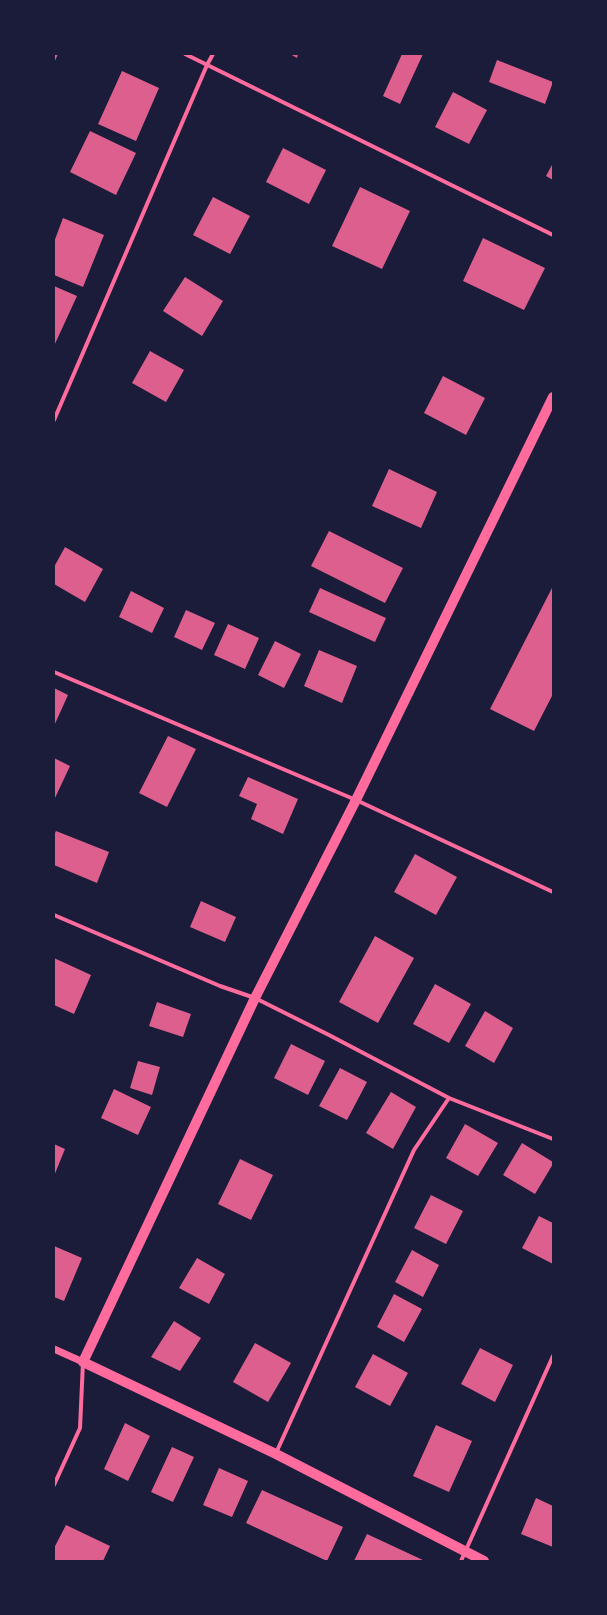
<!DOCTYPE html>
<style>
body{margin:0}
#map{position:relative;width:607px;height:1615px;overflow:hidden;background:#1b1b3a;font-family:Helvetica,sans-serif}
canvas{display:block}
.frame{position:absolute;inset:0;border:55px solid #1b1b3a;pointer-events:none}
</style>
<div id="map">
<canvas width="607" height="1615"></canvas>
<div class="frame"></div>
</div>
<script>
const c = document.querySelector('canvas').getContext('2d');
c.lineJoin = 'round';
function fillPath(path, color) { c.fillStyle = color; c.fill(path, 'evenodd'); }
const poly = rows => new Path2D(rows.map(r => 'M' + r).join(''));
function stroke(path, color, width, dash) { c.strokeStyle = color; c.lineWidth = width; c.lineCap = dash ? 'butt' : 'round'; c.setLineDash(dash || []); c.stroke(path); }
fillPath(poly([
 [54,54,58,54,54,63],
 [290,54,298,54,297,58],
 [402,54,423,54,400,104,383,96],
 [497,60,553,82,545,104,489,82],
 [122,71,159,88,136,141,98,124],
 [453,92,487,110,469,144,435,127],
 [90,131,136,153,116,195,70,172],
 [283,148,326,170,309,204,266,182],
 [553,163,553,180,546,176],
 [360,187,410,211,382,269,332,246],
 [213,197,250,216,230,254,193,235],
 [63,218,104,235,83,287,54,275,54,242],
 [483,238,545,268,524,310,463,281],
 [185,277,223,301,202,336,163,311],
 [54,286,77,296,54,346],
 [150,351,184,370,166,402,132,383],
 [443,376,485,398,466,435,424,413],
 [389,469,437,492,421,528,372,506],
 [329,531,403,568,385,603,311,566],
 [65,547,103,569,85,602,54,584,54,567],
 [553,586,553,694,534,731,490,709],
 [320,588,386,618,375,642,309,612],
 [131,591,164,608,152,633,119,617],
 [186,610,215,623,202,650,174,637],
 [228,624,259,638,245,669,214,655],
 [275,641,301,654,284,688,258,675],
 [319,650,357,666,342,703,304,686],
 [54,688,68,695,54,726],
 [168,736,196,749,167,807,139,793],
 [54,758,70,766,55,798,54,797],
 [248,777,298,799,283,834,251,819,257,804,239,796],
 [56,831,109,852,97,883,54,865,54,835],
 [415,854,457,877,436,915,394,892],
 [201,901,236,917,225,942,190,927],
 [375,936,414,958,378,1023,339,1002],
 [54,958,91,975,74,1014,54,1005],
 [435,984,471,1004,449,1043,413,1024],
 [157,1002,191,1014,183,1037,149,1026],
 [485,1011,513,1028,494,1063,465,1046],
 [291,1044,325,1061,308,1095,274,1078],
 [138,1061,160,1067,152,1095,130,1088],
 [340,1068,367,1082,347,1120,319,1106],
 [114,1089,151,1107,138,1135,101,1118],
 [391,1092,416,1107,393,1149,366,1133],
 [465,1124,498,1143,478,1176,446,1158],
 [522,1143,553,1162,553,1164,535,1194,503,1175],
 [54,1144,65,1149,54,1176],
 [240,1159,273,1175,251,1220,218,1204],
 [431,1195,463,1211,446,1244,414,1228],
 [539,1216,553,1223,553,1264,522,1248],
 [54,1246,82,1258,64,1301,54,1297],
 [412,1250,439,1265,423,1297,395,1282],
 [197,1258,225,1274,209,1304,179,1288],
 [394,1294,422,1309,404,1342,377,1327],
 [174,1321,201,1338,180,1371,151,1357],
 [255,1343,291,1363,268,1402,233,1382],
 [480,1348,513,1365,495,1402,461,1384],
 [373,1354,408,1373,390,1406,355,1387],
 [125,1423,150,1436,128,1481,104,1469],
 [436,1425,472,1441,449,1492,413,1476],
 [172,1447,194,1457,173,1502,151,1492],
 [219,1468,248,1481,232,1517,203,1505],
 [262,1490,343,1527,327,1561,246,1523],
 [536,1498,553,1506,553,1547,521,1534],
 [66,1525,110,1546,103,1561,54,1561,54,1548],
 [367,1534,425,1561,354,1561]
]), '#dd5f8e');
stroke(poly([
 [185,54,553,235],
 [54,420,207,65,213,54],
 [54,672,356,800,553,892],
 [54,915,220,986,255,998,329,1035,449,1098,553,1139],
 [276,1453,414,1150,449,1098],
 [54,1485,80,1428,83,1362],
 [461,1561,553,1356]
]), '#ff6b9d', 4);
stroke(poly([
 [54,1349,83,1362]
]), '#ff6b9d', 7);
stroke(poly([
 [484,1561,276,1454,83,1362,255,998,356,800,553,397]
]), '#ff6b9d', 10);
</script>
